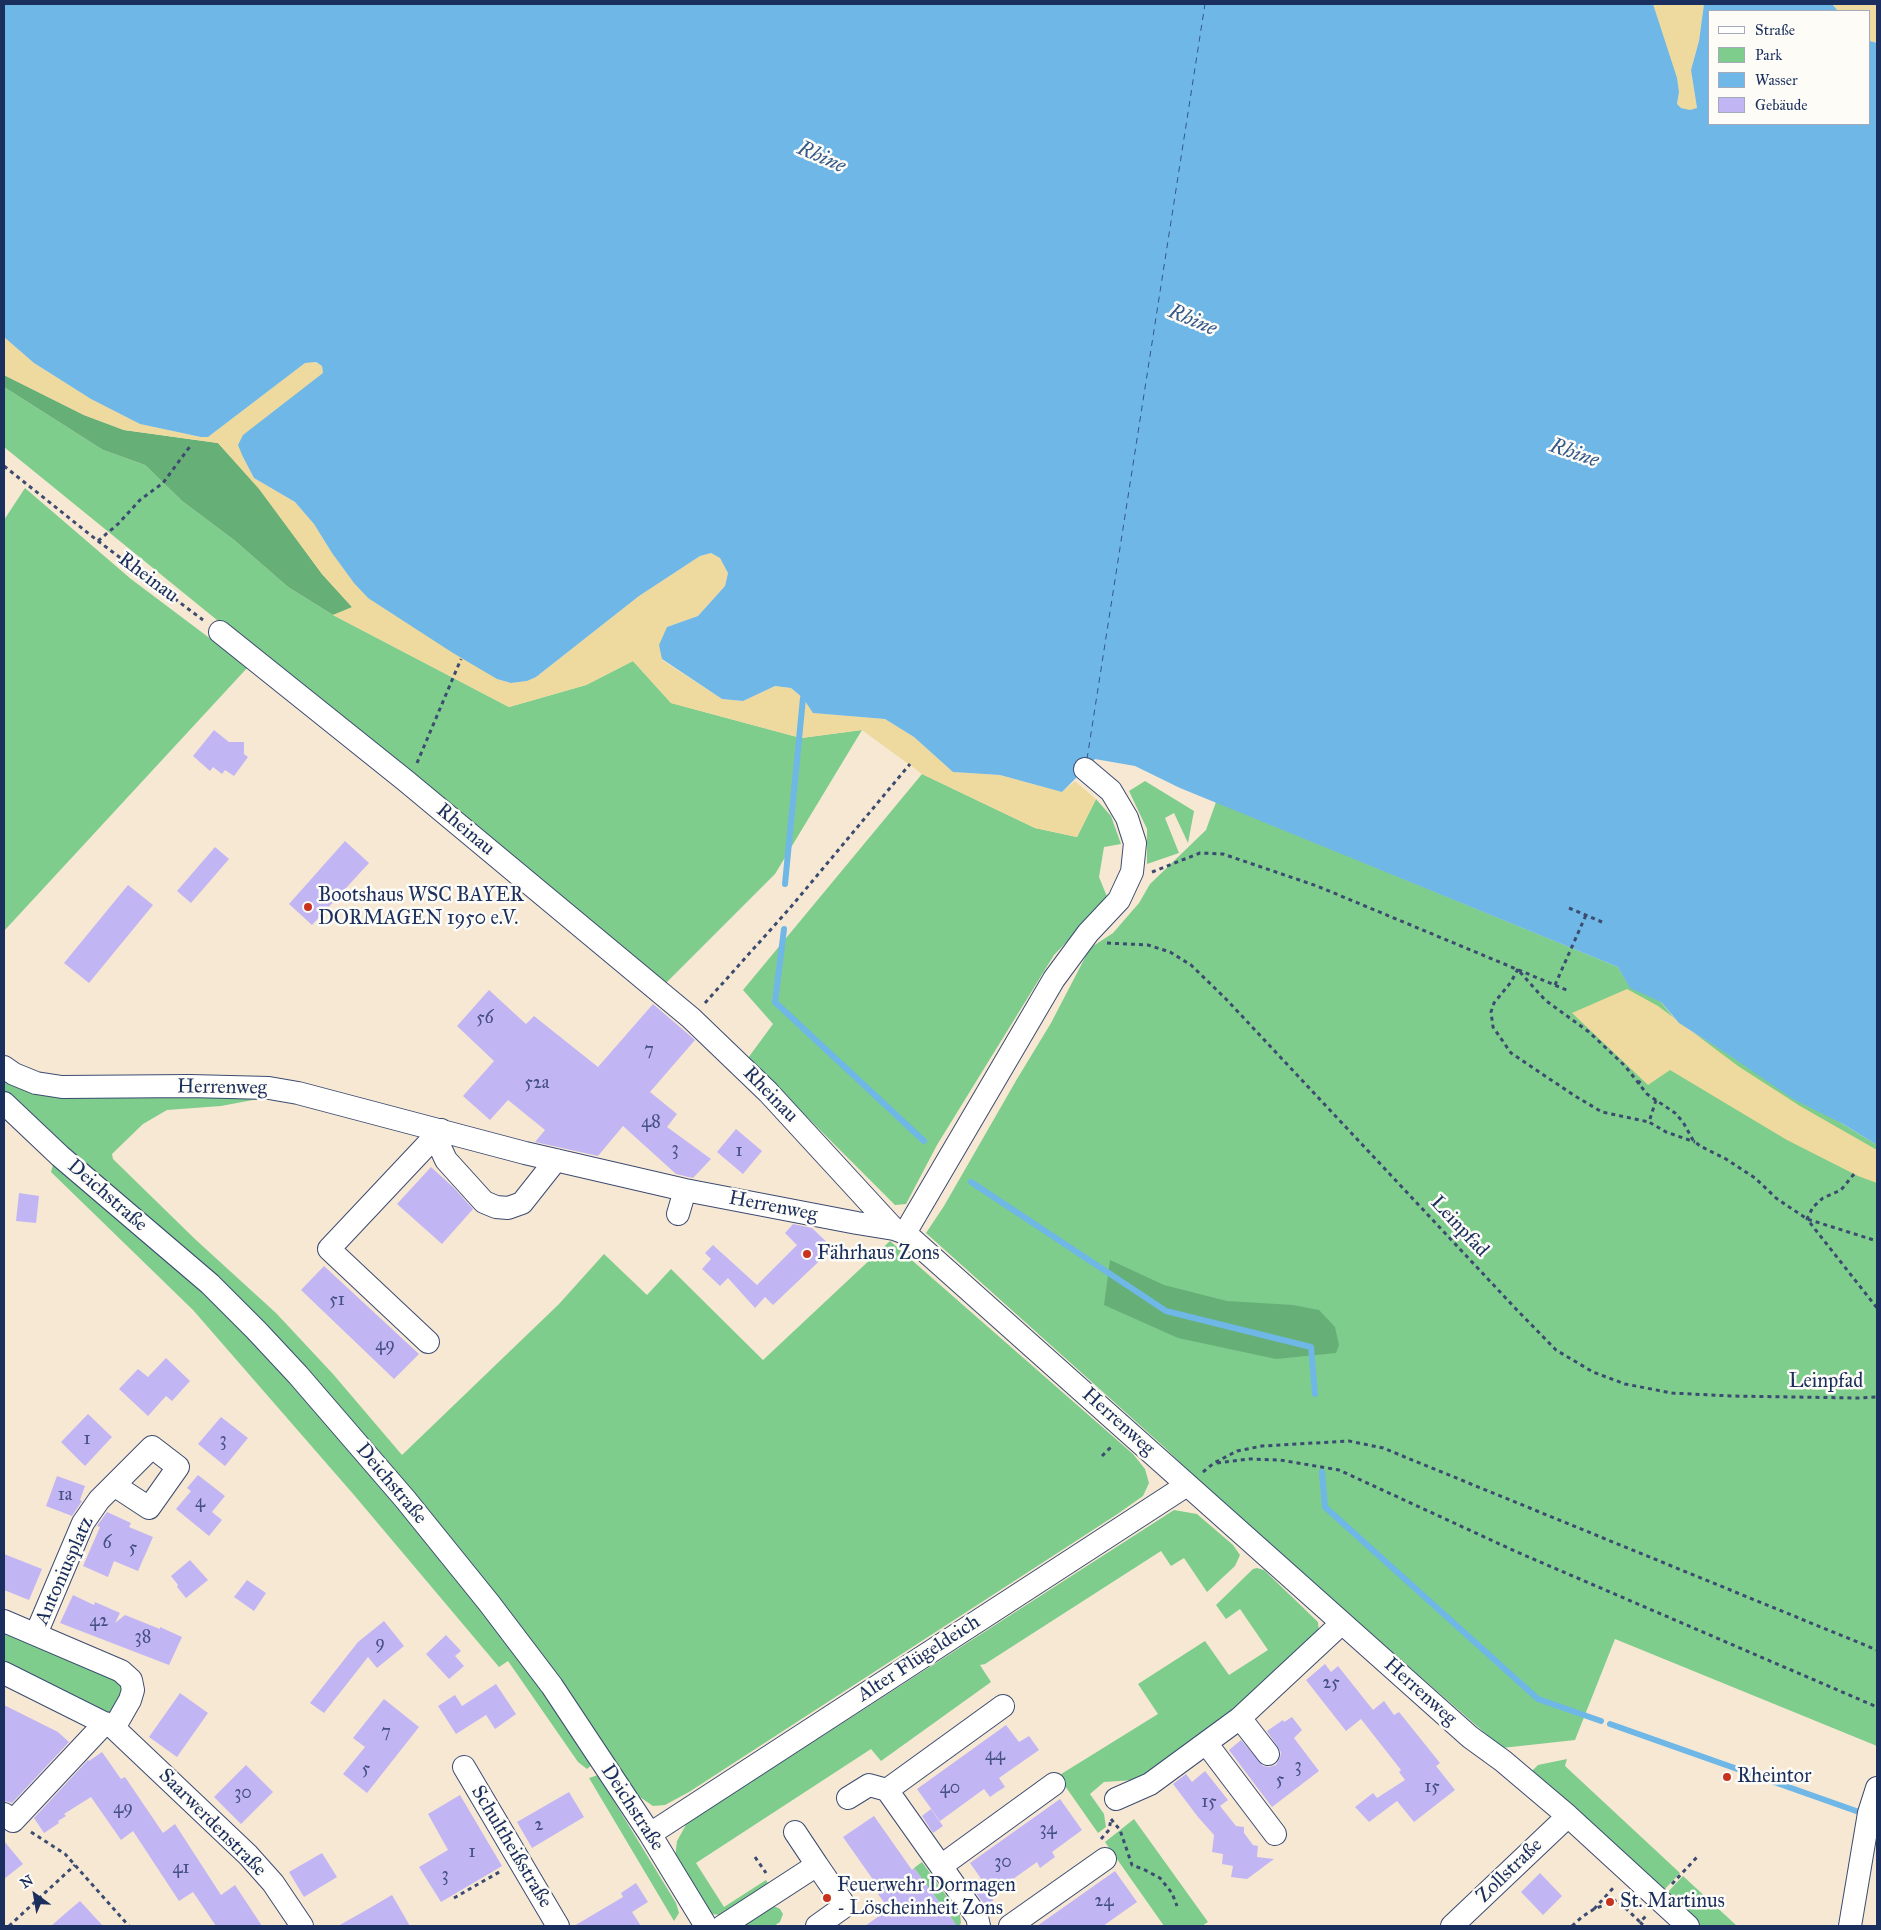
<!DOCTYPE html>
<html>
<head>
<meta charset="utf-8">
<style>
	body { margin:0 }
	#map { position:relative; width:1881px; height:1930px; overflow:hidden; background:#f7e8d4; font-family:"IM FELL Great Primer",serif }
	canvas { display:block }
	.frame { position:absolute; inset:0; border:5px solid #1b2f5e; pointer-events:none }
	.legend { position:absolute; left:1708px; top:10px; width:162px; height:115px; box-sizing:border-box; background:#fdfcf7; border:1px solid #a3aaba; margin:0; padding:6px 9px; list-style:none; font-size:15px; color:#1b2f5e }
	.legend li { display:flex; align-items:center; gap:10px; height:25px }
	.legend b { width:25px; border:1px solid #a3aaba }
	.north { position:absolute; left:10px; top:1870px; width:50px; height:50px; -webkit-text-stroke:4px #fdfcf7; paint-order:stroke; rotate:328deg; font-size:14px; font-weight:700; line-height:20px; text-align:center; color:#1b2f5e }
	.north::after { content:''; display:block; margin:auto; width:18px; height:22px; background:#1b2f5e; clip-path:polygon(50% 0,100% 100%,50% 72%,0 100%) }
</style>
</head>
<body>
<div id="map">
<canvas width="1881" height="1930"></canvas>
<div class="frame"></div>
<ul class="legend">
<li><b style="height:6px;background:#fff"></b>Straße</li>
<li><b style="height:14px;background:#7ecd8c"></b>Park</li>
<li><b style="height:14px;background:#6eb7e6"></b>Wasser</li>
<li><b style="height:14px;background:#c2b5f3"></b>Gebäude</li>
</ul>
<div class="north">N</div>
</div>
<script>
const c = document.querySelector('canvas').getContext('2d');
c.lineJoin = 'round';
function fill(path, color) {
  c.fillStyle = color;
  c.fill(path, 'evenodd');
}
function shape(rows) {
  const path = new Path2D();
  for (const r of rows) {
    path.moveTo(r[0], r[1]);
    for (let i = 2; i < r.length; i += 2) path.lineTo(r[i], r[i + 1]);
  }
  return path;
}
function trace(path, color, width, dash) {
  c.strokeStyle = color;
  c.lineWidth = width;
  c.lineCap = dash ? 'butt' : 'round';
  c.setLineDash(dash || []);
  c.stroke(path);
}
function drawText(font, color, halo, rows, align = 'center') {
  c.font = font + ' "IM FELL Great Primer",serif';
  c.lineWidth = 5;
  c.setLineDash([]);
  c.textBaseline = 'middle';
  c.strokeStyle = halo;
  c.fillStyle = color;
  for (const [text, x, y, turn = 0] of rows) {
    c.save();
    c.translate(x, y);
    c.rotate((+turn || 0) * Math.PI / 180);
    c.textAlign = isNaN(turn) ? turn : align;
    if (halo) c.strokeText(text, 0, 0);
    c.fillText(text, 0, 0);
    c.restore();
  }
}
fill(shape([
	[4,387,103,450,145,465,182,501,234,540,288,587,333,615,509,707,586,685,633,661,671,703,801,738,862,730,775,874,665,984,4,447],
	[25,488,131,579,248,667,4,931,4,520],
	[922,774,1035,828,1077,837,1096,799,1111,816,1121,844,1104,847,1099,877,1108,899,1054,955,937,1145,906,1204,895,1205,748,1058,773,1024,743,990],
	[1145,781,1194,811,1188,843,1174,813,1165,818,1179,853,1147,864,1147,829,1129,791],
	[1216,802,1618,967,1630,987,1660,1001,1678,1023,1877,1145,1877,1746,1615,1639,1575,1740,1502,1748,1224,1505,1163,1446,926,1233,944,1206,1017,1079,1051,1023,1090,948,1113,933,1139,903,1150,884,1206,830],
	[4,1074,274,1096,221,1106,167,1110,143,1124,112,1154,113,1159,196,1240,276,1313,333,1374,402,1455,559,1304,604,1254,647,1295,671,1269,763,1360,890,1241,1133,1454,1145,1469,1149,1483,1143,1496,1116,1515,689,1792,665,1805,653,1806,637,1795,363,1440,4,1093],
	[53,1165,197,1284,276,1363,350,1448,509,1642,593,1764,587,1769,578,1762,508,1661,499,1667,354,1495,193,1310,51,1172],
	[1174,1510,1197,1514,1233,1545,1240,1555,1235,1566,1207,1592,1184,1558,1171,1566,1161,1551,985,1664,980,1665,991,1682,881,1761,871,1749,696,1863,724,1907,766,1880,769,1885,720,1915,712,1914,675,1858,677,1841,687,1823],
	[1257,1568,1264,1570,1318,1622,1319,1632,1261,1691,1149,1779,1104,1782,1090,1794,1104,1814,1106,1827,1098,1833,1058,1776,1158,1714,1138,1684,1205,1641,1229,1675,1268,1650,1240,1609,1226,1619,1216,1605,1253,1569],
	[4,1632,120,1680,124,1687,111,1714,4,1663],
	[1567,1759,1565,1766,1680,1873,1663,1891,1530,1773,1538,1765],
	[598,1775,676,1903,679,1913,674,1921,589,1778],
	[1134,1819,1208,1922,1202,1926,1164,1926,1105,1842],
	[922,1862,960,1915,961,1923,959,1926,949,1926,954,1922,914,1868],
	[1683,1876,1737,1926,1700,1926,1666,1894],
	[771,1907,776,1907,780,1909,783,1914,780,1922,774,1926,741,1926]
]), '#7ecd8c');
fill(shape([
	[4,375,84,415,124,430,218,443,260,489,322,574,353,608,333,615,288,587,234,540,182,501,145,465,103,450,4,387],
	[1110,1260,1164,1285,1227,1301,1293,1305,1319,1310,1335,1327,1339,1345,1336,1353,1276,1359,1178,1338,1104,1305]
]), '#66b078');
fill(shape([
	[1653,4,1704,4,1699,41,1691,70,1697,108,1690,111,1681,108,1677,104,1679,92],
	[1832,4,1877,4,1877,43,1870,41,1870,11,1838,11],
	[4,337,34,363,91,399,140,424,201,437,208,437,305,363,315,362,322,366,323,373,308,386,243,457,254,478,295,502,314,524,332,553,354,582,368,598,497,679,511,683,527,681,536,677,639,596,700,556,711,553,720,558,728,573,725,586,698,616,667,627,662,660,722,699,743,701,775,686,791,688,803,698,814,713,885,719,914,737,953,772,1000,775,1062,792,1075,781,1096,799,1077,837,1035,828,922,774,862,730,801,738,671,703,633,661,586,685,509,707,333,615,352,607,322,574,259,489,218,443,124,430,84,415,4,375],
	[1627,989,1658,1006,1738,1066,1800,1106,1877,1150,1877,1183,1858,1176,1787,1140,1670,1070,1648,1085,1572,1013]
]), '#eeda9e');
fill(shape([
	[4,4,1653,4,1677,78,1679,92,1677,104,1681,108,1690,110,1697,108,1691,70,1699,41,1704,4,1832,4,1838,11,1710,11,1710,124,1870,124,1870,41,1877,43,1877,1145,1843,1124,1793,1099,1729,1055,1679,1023,1661,1002,1630,988,1618,967,1180,788,1135,766,1095,759,1062,792,1000,775,953,772,914,737,885,719,813,713,803,698,791,688,775,686,743,701,722,699,662,659,659,645,667,627,698,616,725,586,728,573,720,558,711,553,700,556,639,596,536,677,527,681,511,683,497,679,453,653,368,598,354,583,332,553,314,524,295,502,254,478,243,457,238,445,243,435,323,373,322,366,316,362,305,363,208,437,201,437,140,424,91,399,34,363,4,337]
]), '#6eb7e6');
trace(shape([
	[785,884,803,698,805,692],
	[784,929,775,1002,924,1141],
	[971,1182,1166,1311,1311,1347,1315,1394],
	[1322,1472,1325,1507,1538,1699,1601,1721],
	[1610,1724,1859,1812]
]), '#6eb7e6', 6);
trace(shape([
	[1087,759,1205,4]
]), '#345887', 1, [6, 5]);
fill(shape([
	[214,730,229,742,244,742,244,754,248,757,234,776,225,770,222,774,213,767,210,771,193,756],
	[345,841,369,863,312,925,289,904],
	[215,847,229,859,191,903,177,891],
	[128,885,153,905,89,983,64,963],
	[489,990,526,1024,534,1016,598,1067,653,1004,695,1040,650,1092,677,1114,667,1127,711,1159,693,1178,676,1174,623,1126,598,1156,535,1142,545,1130,508,1100,490,1120,463,1096,494,1061,457,1026],
	[736,1129,762,1151,743,1174,717,1152],
	[431,1167,453,1187,473,1209,442,1244,397,1204],
	[19,1193,39,1196,36,1223,16,1221],
	[793,1224,812,1228,833,1248,773,1305,765,1297,755,1308,728,1278,720,1286,702,1269,711,1259,705,1253,713,1245,757,1285,797,1245,785,1233],
	[324,1266,419,1354,394,1379,301,1290],
	[166,1358,190,1381,172,1401,166,1396,148,1416,119,1389,138,1369,148,1377],
	[88,1414,112,1437,85,1466,61,1442],
	[221,1417,248,1438,225,1466,198,1444],
	[198,1475,225,1496,212,1512,222,1520,209,1536,176,1509,191,1491,187,1488],
	[57,1476,85,1486,80,1500,82,1501,72,1516,46,1506],
	[107,1512,131,1523,129,1527,153,1537,138,1571,114,1561,108,1577,83,1566,100,1527,97,1526],
	[4,1554,42,1569,29,1600,4,1590],
	[190,1560,208,1580,186,1598,177,1587,178,1585,171,1576],
	[247,1580,266,1593,254,1611,234,1597],
	[73,1595,94,1605,95,1602,120,1613,115,1623,125,1615,160,1629,160,1627,182,1637,169,1665,60,1623],
	[384,1621,404,1646,377,1668,368,1657,324,1713,310,1703,358,1642],
	[446,1635,461,1651,455,1656,464,1666,449,1679,426,1654],
	[1325,1664,1331,1672,1338,1666,1373,1710,1384,1701,1394,1715,1399,1712,1440,1763,1436,1766,1455,1790,1414,1822,1397,1801,1369,1822,1355,1807,1373,1793,1377,1798,1405,1780,1399,1772,1401,1770,1361,1719,1346,1731,1306,1680],
	[496,1684,516,1714,495,1729,486,1715,456,1734,438,1706,455,1695,462,1706],
	[180,1693,208,1713,177,1757,149,1737],
	[384,1699,419,1727,367,1793,343,1774,365,1747,353,1738],
	[4,1705,58,1732,69,1742,12,1803,4,1801],
	[1292,1717,1302,1730,1294,1738,1319,1771,1272,1807,1229,1750,1241,1740,1263,1766,1269,1767,1276,1765,1280,1758,1281,1752,1267,1731,1283,1720,1284,1722],
	[1006,1725,1019,1742,1029,1736,1039,1750,999,1778,1005,1787,997,1792,990,1797,984,1789,940,1821,917,1789],
	[102,1752,121,1779,125,1777,163,1833,175,1824,221,1895,235,1885,262,1926,216,1926,193,1892,179,1901,133,1831,121,1840,91,1797,64,1814,66,1816,58,1821,59,1823,44,1833,34,1818,88,1760,89,1761],
	[246,1765,273,1792,241,1824,214,1797],
	[1205,1771,1228,1800,1220,1806,1236,1826,1244,1827,1244,1833,1253,1845,1258,1846,1257,1857,1274,1859,1247,1879,1231,1877,1233,1866,1222,1864,1223,1854,1212,1852,1214,1835,1198,1817,1173,1784,1186,1774,1192,1782],
	[569,1792,584,1817,532,1848,517,1822],
	[460,1795,502,1866,441,1902,419,1867,448,1850,428,1814],
	[1060,1799,1082,1830,1052,1852,1055,1857,1040,1868,1037,1862,992,1894,993,1901,986,1907,974,1890,984,1883,970,1863],
	[931,1809,943,1826,933,1833,922,1816],
	[874,1816,912,1870,914,1868,957,1926,865,1926,889,1909,878,1894,881,1891,843,1837],
	[4,1841,23,1864,4,1879],
	[322,1853,337,1877,304,1897,289,1872],
	[1115,1871,1137,1902,1103,1926,1037,1926],
	[1540,1873,1562,1896,1543,1915,1521,1892],
	[636,1883,648,1902,632,1912,641,1926,574,1926,623,1897,621,1893],
	[392,1895,410,1926,338,1926,368,1909],
	[80,1901,103,1926,51,1926,67,1912]
]), '#c2b5f3');
const minor = shape([
	[220,632,406,781,691,1018,768,1092,894,1229],
	[4,1067,14,1074,36,1083,62,1087,190,1086,269,1088,298,1093,525,1153,685,1190,857,1223,894,1229,905,1233,1470,1737,1503,1761,1568,1816,1688,1926],
	[4,1103,60,1156,210,1284,256,1330,298,1375,405,1499,489,1603,552,1686,650,1834,706,1926],
	[441,1130,440,1147,446,1160,484,1202,496,1207,508,1208,522,1203,556,1160],
	[678,1214,685,1190],
	[905,1233,1054,979,1088,933,1119,900,1132,872,1135,843,1127,818,1111,791,1085,769],
	[428,1342,329,1249,441,1130],
	[4,1621,121,1671,131,1680,133,1690,130,1700,114,1728,248,1855,273,1883,302,1926],
	[36,1634,83,1523,99,1500,152,1447,178,1467,149,1508,114,1485],
	[4,1673,114,1728],
	[1240,1718,1268,1754],
	[1206,1743,1275,1834],
	[464,1767,558,1926],
	[848,1798,869,1785,887,1790],
	[1116,1799,1150,1784,1240,1718,1342,1623],
	[4,1814,13,1821,105,1723],
	[650,1834,1187,1485],
	[817,1865,845,1906,817,1926],
	[941,1866,1054,1784],
	[723,1926,817,1865,795,1832],
	[979,1926,977,1917,887,1790,1003,1706],
	[1010,1926,1105,1859],
	[1452,1926,1568,1816],
	[1850,1926,1869,1813,1877,1788]
]);
trace(minor, '#3c4b70', 24);
trace(shape([
	[4,466,98,541,203,620],
	[98,541,118,524,140,500,163,483,191,445],
	[417,763,461,659],
	[1152,872,1200,853,1223,854,1317,886,1569,991],
	[1569,908,1602,922],
	[1107,943,1148,945,1170,952,1191,965,1226,999,1516,1309,1556,1350,1593,1372,1625,1384,1672,1393,1731,1396,1858,1398,1877,1397],
	[1518,969,1511,982,1494,1003,1491,1012,1493,1027,1511,1053,1575,1096,1602,1112,1649,1122],
	[1520,972,1545,1000,1589,1032,1625,1066,1647,1094,1675,1113,1683,1122,1693,1140,1700,1146,1726,1159,1755,1178,1776,1198,1807,1219,1877,1241],
	[1555,985,1586,915],
	[705,1003,790,908,910,764],
	[1638,1084,1642,1078],
	[1656,1100,1649,1122,1666,1132,1695,1142],
	[1854,1174,1841,1190,1823,1198,1813,1207,1807,1219,1877,1308],
	[1102,1456,1113,1445],
	[1217,1463,1249,1459,1280,1460,1339,1470,1517,1552,1877,1707],
	[1203,1472,1214,1463,1237,1451,1262,1446,1349,1441,1383,1448,1877,1650],
	[1111,1819,1120,1830,1132,1865,1145,1870,1160,1878,1172,1893,1177,1906],
	[31,1832,65,1854,129,1926],
	[1101,1839,1109,1830,1111,1819],
	[755,1857,766,1873],
	[1672,1884,1698,1856],
	[454,1898,501,1871],
	[1594,1909,1615,1886],
	[1640,1922,1644,1926],
	[9,1926,75,1865],
	[1572,1926,1582,1917,1594,1909,1617,1900,1640,1922,1647,1915]
]), '#3c4b70', 3, [4, 4]);
trace(minor, '#fff', 22);
for (const [x, y, r, color] of [
	[308,907,5,"#c8321e"],
	[807,1254,5,"#c8321e"],
	[1727,1777,5,"#c8321e"],
	[827,1898,5,"#c8321e"],
	[1610,1902,5,"#c8321e"]
]) {
  const dot = new Path2D();
  dot.arc(x, y, r, 0, 2 * Math.PI);
  c.fillStyle = color;
  c.fill(dot);
  trace(dot, '#fdfcf7', 2);
}
drawText('18px', '#455083', null, [
	["56",485,1019],
	["7",649,1051],
	["52a",537,1084],
	["48",651,1123],
	["3",675,1150],
	["1",739,1152],
	["51",337,1301],
	["49",385,1346],
	["1",87,1440],
	["3",223,1441],
	["1a",65,1496],
	["4",200,1503],
	["6",107,1544],
	["5",133,1549],
	["42",99,1622],
	["38",143,1638],
	["9",380,1644],
	["25",1331,1684],
	["7",386,1733],
	["44",995,1756],
	["3",1298,1767],
	["5",366,1770],
	["5",1280,1781],
	["15",1432,1788],
	["40",950,1789],
	["30",243,1794],
	["15",1209,1803],
	["49",123,1809],
	["2",539,1826],
	["34",1048,1830],
	["1",472,1853],
	["30",1003,1863],
	["41",181,1869],
	["3",445,1876],
	["24",1104,1902]
]);
drawText('20px', '#1b2f5e', '#fdfcf7', [
	["Rheinau",148,578,37],
	["Rheinau",465,830,40],
	["Herrenweg",222,1088,1],
	["Rheinau",770,1095,46],
	["Deichstraße",107,1196,41],
	["Herrenweg",773,1207,11],
	["Leinpfad",1459,1227,47],
	["Leinpfad",1826,1382],
	["Herrenweg",1118,1422,42],
	["Deichstraße",391,1484,50],
	["Antoniusplatz",65,1571,-66],
	["Alter Flügeldeich",919,1659,-33],
	["Herrenweg",1420,1692,42],
	["Deichstraße",632,1808,57],
	["Saarwerdenstraße",212,1823,45],
	["Schultheißstraße",511,1847,59],
	["Zollstraße",1510,1871,-44]
]);
drawText('20px', '#1b2f5e', '#fdfcf7', [
	["Bootshaus WSC BAYER",318,896],
	["DORMAGEN 1950 e.V.",318,919],
	["Fährhaus Zons",817,1254],
	["Rheintor",1737,1777],
	["Feuerwehr Dormagen",837,1886],
	["- Löscheinheit Zons",837,1909],
	["St. Martinus",1620,1902]
], 'left');
drawText('italic 21px', '#345887', '#fdfcf7', [
	["Rhine",821,158,24],
	["Rhine",1192,321,23],
	["Rhine",1574,454,19]
]);
</script>
</body>
</html>
